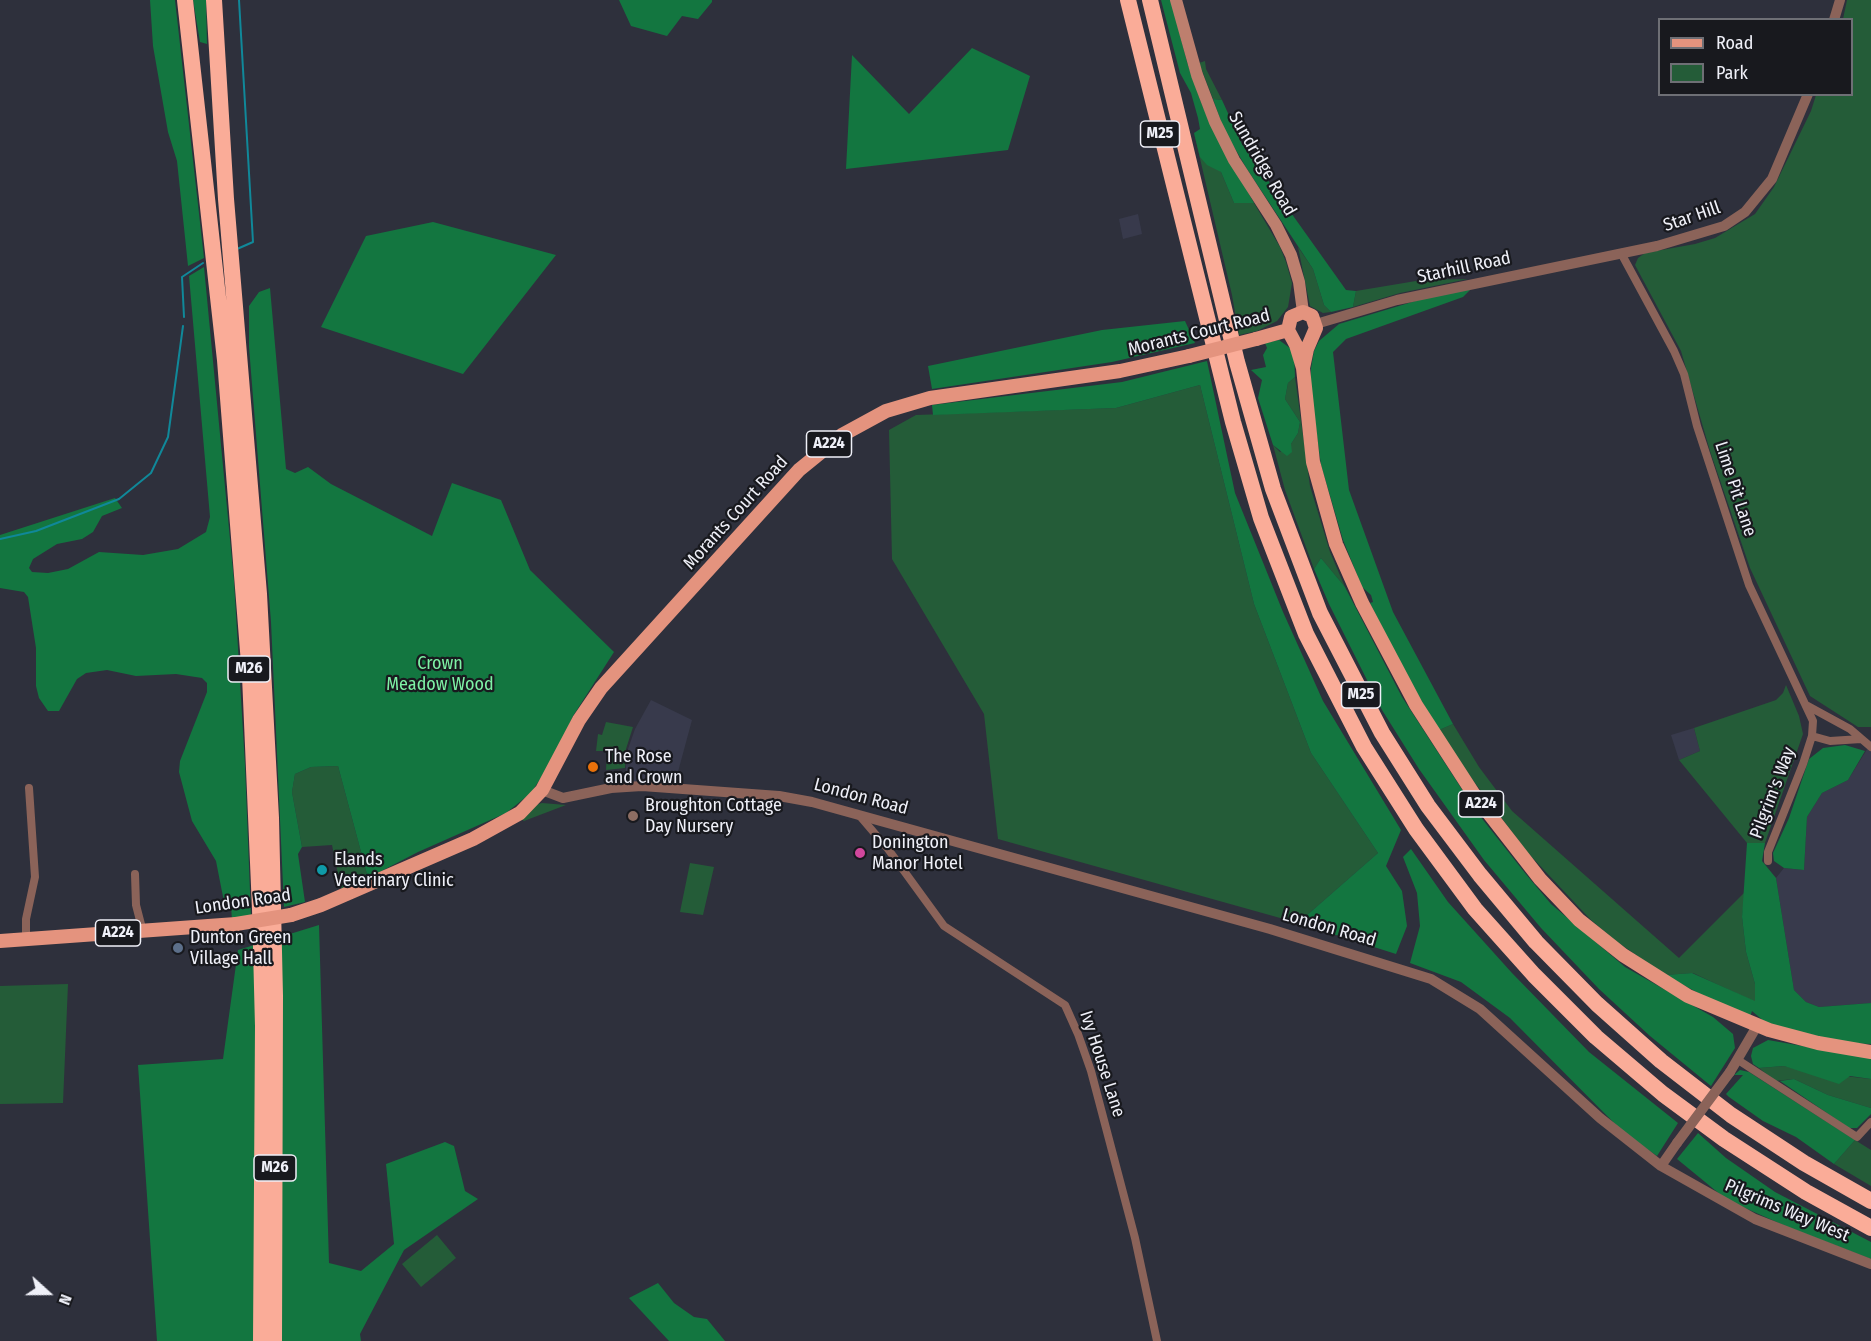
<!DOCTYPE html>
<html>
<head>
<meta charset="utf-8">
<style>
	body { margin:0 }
	#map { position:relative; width:1871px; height:1341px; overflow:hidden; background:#2e303c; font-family:"Fira Sans Condensed",sans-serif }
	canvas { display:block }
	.legend { position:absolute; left:1658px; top:18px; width:195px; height:78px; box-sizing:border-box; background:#18191e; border:2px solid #6e6f75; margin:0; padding:8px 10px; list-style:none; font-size:18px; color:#eff0f8 }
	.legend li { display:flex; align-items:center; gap:12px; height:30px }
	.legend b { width:30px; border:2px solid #6e6f75 }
	.north { position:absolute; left:18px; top:1263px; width:60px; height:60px; -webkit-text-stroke:4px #18191e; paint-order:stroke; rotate:111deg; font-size:16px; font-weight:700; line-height:24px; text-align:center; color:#eff0f8 }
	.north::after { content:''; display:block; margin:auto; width:21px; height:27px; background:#eff0f8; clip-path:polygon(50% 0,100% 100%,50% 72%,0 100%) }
</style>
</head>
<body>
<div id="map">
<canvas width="1871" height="1341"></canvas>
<ul class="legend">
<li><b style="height:8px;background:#e4937e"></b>Road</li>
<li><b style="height:16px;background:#245c38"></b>Park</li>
</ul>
<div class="north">N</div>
</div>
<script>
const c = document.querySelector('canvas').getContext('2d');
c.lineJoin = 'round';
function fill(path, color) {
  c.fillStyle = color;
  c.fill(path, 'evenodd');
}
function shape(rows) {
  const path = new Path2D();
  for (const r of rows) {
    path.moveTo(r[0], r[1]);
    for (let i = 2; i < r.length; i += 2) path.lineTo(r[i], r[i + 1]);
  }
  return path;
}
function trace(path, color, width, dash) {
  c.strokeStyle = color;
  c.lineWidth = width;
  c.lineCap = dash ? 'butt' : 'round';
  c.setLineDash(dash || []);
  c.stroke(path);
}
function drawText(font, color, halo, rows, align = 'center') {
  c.font = font + ' "Fira Sans Condensed",sans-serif';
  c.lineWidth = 4.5;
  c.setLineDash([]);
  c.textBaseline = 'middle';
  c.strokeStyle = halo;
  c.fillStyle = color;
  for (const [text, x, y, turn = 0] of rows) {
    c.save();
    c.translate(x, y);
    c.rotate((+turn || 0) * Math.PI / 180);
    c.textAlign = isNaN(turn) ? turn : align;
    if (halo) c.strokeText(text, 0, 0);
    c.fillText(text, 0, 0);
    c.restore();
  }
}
fill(shape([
	[1138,214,1142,234,1123,239,1119,219],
	[651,700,692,720,675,783,625,782,627,752,635,729],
	[1694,728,1700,751,1679,760,1671,735],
	[1871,743,1871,1003,1819,1007,1806,1002,1794,990,1776,878,1784,868,1804,870,1807,817,1822,793,1848,780]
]), '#383a4c');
fill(shape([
	[1847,0,1871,0,1871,727,1858,727,1810,696,1750,568,1710,451,1681,351,1635,265,1638,258,1645,253,1695,244,1715,238,1755,214,1774,187,1811,111,1816,95,1852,94,1852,20,1843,19],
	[1205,61,1206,69,1222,100,1213,99,1199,63],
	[1194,133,1198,144,1221,172,1234,203,1254,203,1280,247,1286,262,1292,283,1288,307,1277,321,1257,331,1239,335,1232,295],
	[1298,247,1313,269,1324,305,1331,312,1323,313,1310,306],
	[1468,279,1400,293,1353,307,1356,291,1422,280],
	[1295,377,1310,486,1330,552,1345,587,1321,558,1314,569,1285,490,1273,445,1280,452,1291,444,1298,433,1300,422,1285,399,1288,383],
	[1200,385,1254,604,1311,753,1378,853,1298,923,998,839,984,714,892,559,889,430,916,415,1116,408],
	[1786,685,1799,716,1803,734,1765,843,1747,843,1679,760,1700,751,1694,728,1776,700,1783,693],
	[606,722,633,727,626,749,625,768,606,770,607,751,596,751,598,734,602,735],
	[1453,724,1479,767,1512,811,1679,958,1745,892,1742,917,1746,952,1755,984,1755,1002,1693,973,1665,975,1616,941,1591,920,1528,853,1472,779,1439,730],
	[338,766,368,878,341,889,332,845,302,847,292,792,295,774,311,767],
	[542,803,566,805,524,821,521,819,535,805],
	[690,863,714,867,703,915,680,912],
	[68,984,63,1103,0,1104,0,986],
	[1784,1066,1808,1072,1871,1079,1871,1108,1828,1095,1794,1079,1775,1081,1759,1068],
	[1855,1140,1871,1150,1871,1186,1834,1164],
	[437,1235,456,1258,421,1287,402,1264]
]), '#245c38');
fill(shape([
	[150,0,175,0,204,258,188,266,177,161,168,132,153,46],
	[193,0,206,0,207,44,200,42],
	[619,0,712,0,712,2,698,19,682,16,667,36,631,26],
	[1161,0,1171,0,1187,62,1201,102,1212,128,1254,203,1234,203,1221,172,1207,165,1200,157,1194,133,1200,129,1198,118,1191,93,1180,73],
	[972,48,1030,76,1008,150,846,169,852,55,909,114],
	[1213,99,1222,100,1242,144,1346,290,1356,291,1353,307,1331,312,1324,305,1313,269,1247,169,1224,130],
	[433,222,556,255,463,374,321,327,366,236],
	[204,267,234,581,245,765,251,917,232,920,231,906,224,902,216,861,192,821,179,772,180,761,207,692,207,683,202,678,176,674,136,676,107,670,86,673,77,679,59,711,48,711,39,698,36,686,36,648,28,597,24,592,0,588,0,535,115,498,122,508,102,516,93,532,82,539,57,544,33,559,29,568,32,572,48,573,68,569,99,552,143,555,178,549,206,532,210,517,189,276],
	[270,288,286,469,295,473,308,467,331,484,432,536,452,483,501,500,530,570,614,652,573,716,557,753,531,793,506,813,418,852,368,878,338,766,311,767,295,774,292,792,302,847,298,854,305,902,284,907,271,622,249,347,249,306,259,292],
	[1471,289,1463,297,1346,339,1333,352,1349,490,1393,612,1453,724,1439,730,1406,675,1370,603,1373,602,1371,595,1362,587,1343,540,1321,465,1311,393,1311,368,1314,351,1319,341,1339,324,1422,299],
	[1185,321,1195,343,1112,362,932,389,928,366,1102,330],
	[1279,340,1294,351,1295,377,1288,383,1285,399,1300,422,1298,433,1291,444,1292,452,1287,456,1273,445,1258,398,1262,380,1251,370,1266,367,1263,355,1267,348,1265,343],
	[1207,361,1235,493,1283,612,1323,701,1401,830,1386,866,1402,891,1407,926,1396,954,1298,923,1378,853,1311,753,1254,604,1200,385,1116,408,933,415,932,405,1122,382],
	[1321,558,1345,587,1402,697,1476,811,1525,873,1551,904,1625,967,1713,1017,1733,1034,1735,1048,1711,1086,1650,1036,1599,989,1541,928,1484,860,1419,769,1382,710,1329,604,1314,569],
	[1845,745,1865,751,1848,780,1822,793,1807,817,1804,870,1784,868,1774,861,1773,853,1789,818,1809,759,1823,748],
	[1747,843,1765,843,1762,861,1776,878,1794,990,1806,1002,1819,1007,1871,1003,1871,1044,1843,1043,1766,1023,1752,1011,1750,1017,1700,994,1665,975,1692,973,1755,1001,1755,984,1746,952,1742,917],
	[1411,849,1448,902,1512,973,1589,1052,1678,1123,1657,1156,1623,1132,1510,1018,1461,982,1410,963,1420,926,1417,893,1403,857],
	[319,925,329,1263,361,1271,394,1244,386,1164,445,1142,454,1146,465,1191,478,1199,404,1250,360,1334,361,1341,157,1341,138,1065,223,1059,238,950],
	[1768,1040,1871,1058,1871,1079,1850,1076,1839,1084,1784,1066,1759,1068,1753,1064,1751,1056,1753,1048],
	[1740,1070,1749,1072,1855,1140,1834,1164,1796,1137,1763,1121,1729,1097,1726,1094,1743,1075,1734,1075],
	[1794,1079,1828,1095,1871,1108,1871,1114,1857,1128,1849,1128,1780,1081],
	[1698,1133,1726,1158,1775,1192,1871,1242,1871,1259,1790,1228,1727,1200,1677,1159],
	[658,1283,674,1303,694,1317,707,1319,725,1341,669,1341,629,1298]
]), '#137640');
trace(shape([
	[237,249,253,242,239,0],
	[184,317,182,277,203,263],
	[0,539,36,531,119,499,151,473,168,437,183,326]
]), '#108899', 2);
trace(shape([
	[1621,253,1674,351,1684,374,1697,426,1749,585,1813,721,1812,736,1803,764,1768,852,1768,861],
	[1806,705,1850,729,1871,747],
	[1812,736,1830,741,1861,739],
	[859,815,888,849,944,926,1065,1005,1078,1034,1091,1071,1135,1238,1157,1341],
	[135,874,136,905,143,932],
	[26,939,26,919,35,877,29,788],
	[1738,1060,1857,1137,1871,1122]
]), '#8b6359', 8);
trace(shape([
	[1834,20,1840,0],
	[1316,324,1397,300,1657,246,1724,226,1745,212,1772,179,1808,94],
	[542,790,563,798,611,788,642,786,779,796,812,802,1270,929,1431,979,1480,1009,1600,1118,1661,1166,1755,1219,1871,1264],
	[1730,1072,1757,1026],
	[1661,1166,1677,1143]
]), '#8b6359', 10);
trace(shape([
	[1176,0,1197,75,1215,122,1234,160,1276,225,1291,255,1299,282,1303,312]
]), '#bd7f6e', 12);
trace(shape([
	[1256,339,1288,330],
	[1303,368,1307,349,1316,328,1312,316,1303,312,1291,317,1288,330,1296,345,1303,368,1313,462,1336,544,1362,603,1416,705,1473,793,1540,879,1579,920,1623,955,1688,996,1769,1030,1818,1043,1871,1052],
	[291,915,321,905,473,839,520,813,542,790,579,720,601,688,799,470,842,435,886,411,930,398,1120,371,1189,356],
	[0,941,236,924]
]), '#e4937e', 14);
trace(shape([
	[185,0,225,360,250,676,260,909,263,1026,261,1341],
	[214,0,226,199,259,594,271,818,275,996,274,1341],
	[1128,0,1233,422,1261,518,1306,634,1364,747,1416,829,1475,909,1534,975,1596,1037,1663,1094,1724,1139,1806,1192,1871,1228],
	[1150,0,1237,362,1273,489,1320,613,1382,733,1428,806,1480,875,1536,942,1597,1004,1661,1061,1731,1115,1804,1163,1871,1201]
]), '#faac98', 16);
trace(shape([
	[1677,1143,1730,1072]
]), '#8b6359', 10);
trace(shape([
	[1189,356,1256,339],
	[236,924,291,915]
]), '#e4937e', 14);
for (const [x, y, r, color] of [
	[593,767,6,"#e8710a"],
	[633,816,6,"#8d6e63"],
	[860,853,6,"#d1479c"],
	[322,870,6,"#0f9aa8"],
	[178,948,6,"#5c6f8a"]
]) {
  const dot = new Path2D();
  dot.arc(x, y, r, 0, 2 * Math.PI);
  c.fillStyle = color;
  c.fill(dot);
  trace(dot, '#18191e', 2);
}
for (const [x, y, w] of [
	[1160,134,39],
	[829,444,45],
	[249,669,42],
	[1361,695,39],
	[1481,804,45],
	[118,933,45],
	[275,1168,42]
]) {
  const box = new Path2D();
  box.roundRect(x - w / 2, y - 13, w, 26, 4.5);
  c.fillStyle = '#18191e';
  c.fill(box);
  trace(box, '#eff0f8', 1.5);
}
drawText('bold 16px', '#eff0f8', null, [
	["M25",1160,134],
	["A224",829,444],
	["M26",249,669],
	["M25",1361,695],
	["A224",1481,804],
	["A224",118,933],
	["M26",275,1168]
]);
drawText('18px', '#eff0f8', '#18191e', [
	["Sundridge Road",1262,164,60],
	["Star Hill",1692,217,-19],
	["Starhill Road",1464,268,-12],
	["Morants Court Road",1199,333,-14],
	["Lime Pit Lane",1735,489,72],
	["Morants Court Road",736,513,-48],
	["Pilgrim's Way",1773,793,-69],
	["London Road",861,797,15],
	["London Road",243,902,-8],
	["London Road",1329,928,16],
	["Ivy House Lane",1102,1064,72],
	["Pilgrims Way West",1787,1211,23]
]);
drawText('18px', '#7ef2a5', '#18191e', [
	["Crown",440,664],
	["Meadow Wood",440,685]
]);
drawText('18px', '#eff0f8', '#18191e', [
	["The Rose",605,757],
	["and Crown",605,778],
	["Broughton Cottage",645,806],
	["Day Nursery",645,827],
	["Donington",872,843],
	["Manor Hotel",872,864],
	["Elands",334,860],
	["Veterinary Clinic",334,881],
	["Dunton Green",190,938],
	["Village Hall",190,959]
], 'left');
</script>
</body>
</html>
